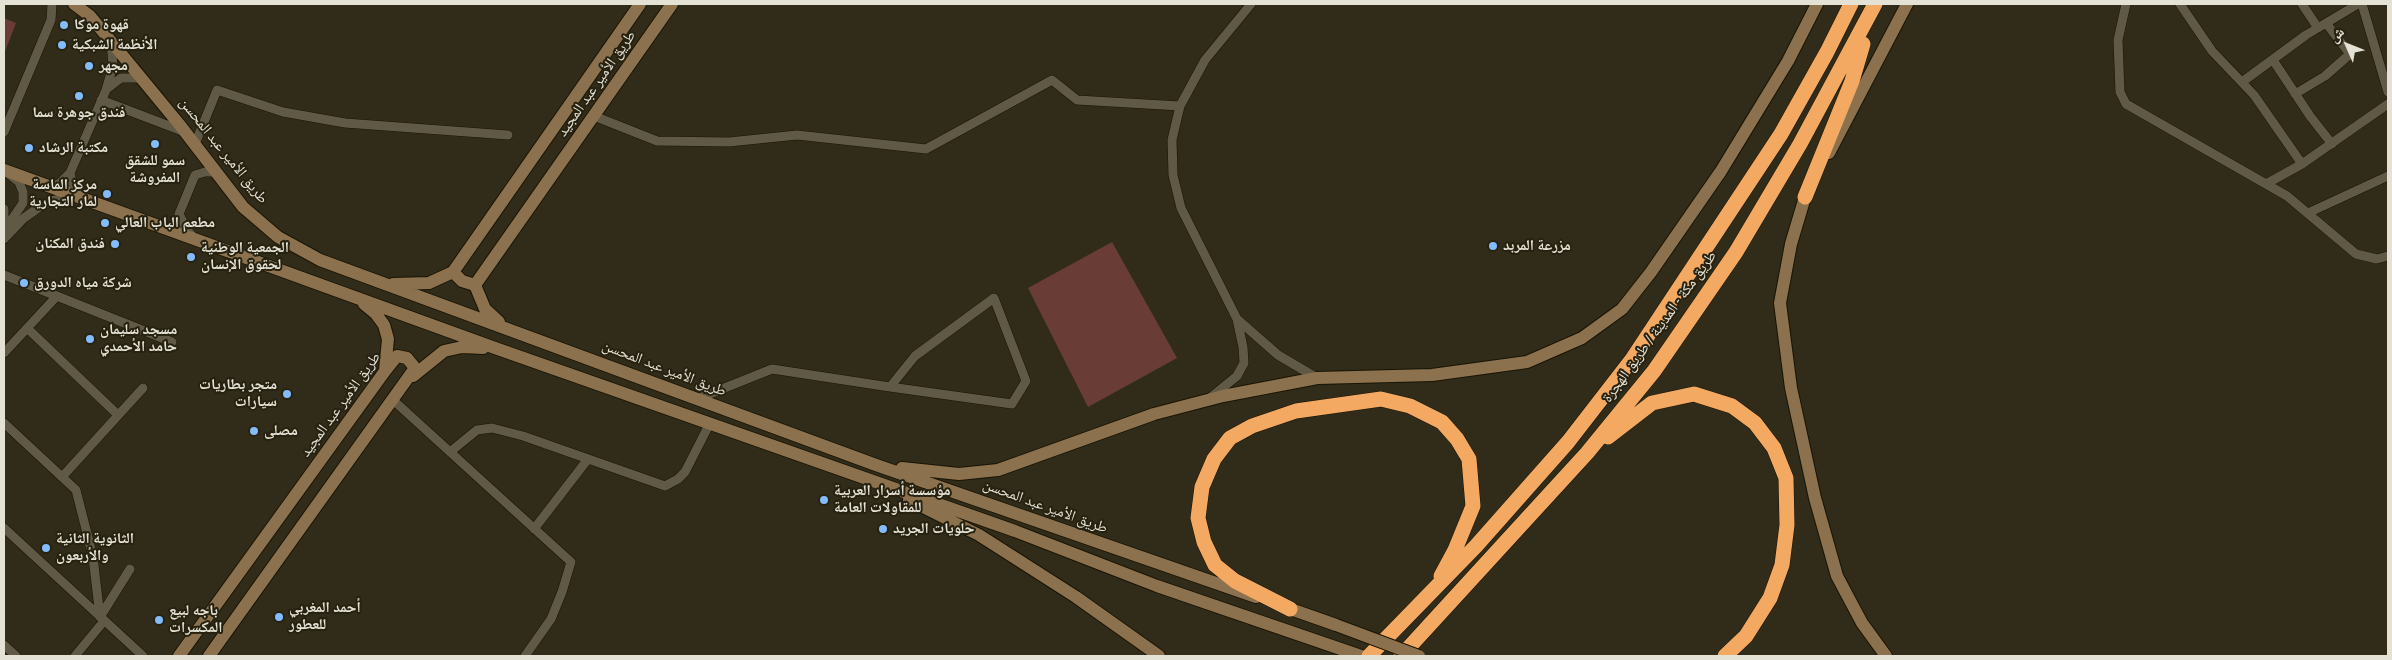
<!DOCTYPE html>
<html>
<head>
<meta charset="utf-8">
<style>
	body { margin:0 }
	#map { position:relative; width:2392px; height:660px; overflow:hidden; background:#312c19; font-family:"Roboto Condensed","Noto Naskh Arabic",sans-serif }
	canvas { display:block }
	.frame { position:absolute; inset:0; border:5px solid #e4e1d5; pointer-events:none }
	.north { position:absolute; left:2322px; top:20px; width:50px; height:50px; -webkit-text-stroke:4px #272210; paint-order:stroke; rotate:314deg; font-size:14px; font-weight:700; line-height:20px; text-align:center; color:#e4e1d5 }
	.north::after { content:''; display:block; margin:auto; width:18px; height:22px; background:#e4e1d5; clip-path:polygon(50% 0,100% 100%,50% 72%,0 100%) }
</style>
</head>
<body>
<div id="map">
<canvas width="2392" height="660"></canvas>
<div class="frame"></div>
<div class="north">ش</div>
</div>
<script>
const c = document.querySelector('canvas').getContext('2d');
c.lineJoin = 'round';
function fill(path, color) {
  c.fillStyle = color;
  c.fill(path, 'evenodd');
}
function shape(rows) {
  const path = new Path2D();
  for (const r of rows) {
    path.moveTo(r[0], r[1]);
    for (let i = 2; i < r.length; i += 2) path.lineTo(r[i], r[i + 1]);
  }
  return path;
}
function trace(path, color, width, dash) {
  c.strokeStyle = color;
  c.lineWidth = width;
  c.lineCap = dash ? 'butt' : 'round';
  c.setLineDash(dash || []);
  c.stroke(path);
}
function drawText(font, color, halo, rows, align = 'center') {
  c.font = font + ' "Roboto Condensed","Noto Naskh Arabic",sans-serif';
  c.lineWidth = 4;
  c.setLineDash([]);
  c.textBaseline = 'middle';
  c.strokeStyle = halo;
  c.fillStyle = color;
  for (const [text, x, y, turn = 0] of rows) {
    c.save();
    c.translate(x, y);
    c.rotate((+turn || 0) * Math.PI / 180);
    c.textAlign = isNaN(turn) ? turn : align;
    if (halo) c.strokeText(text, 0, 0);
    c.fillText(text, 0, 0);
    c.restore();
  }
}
fill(shape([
	[4,18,16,23,4,54],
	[1112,242,1177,358,1088,407,1028,288]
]), '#693d35');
const minor = shape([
	[2126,4,2118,40,2120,92,2126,104,2287,196,2356,254,2377,259,2388,256],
	[2180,4,2212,51,2254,95,2302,164],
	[2302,4,2318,28],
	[2362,4,2388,92],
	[2273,60,2310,116,2332,144],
	[2242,82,2306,35,2358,4],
	[108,88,121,78,142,78],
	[2295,94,2325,76,2350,54,2326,23],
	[101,100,185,132],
	[594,116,657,141,729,142,797,135,926,149,1052,80,1077,100,1180,106],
	[4,132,51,20,52,4],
	[195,144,217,90,283,112,345,123,508,135],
	[70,173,73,186,80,198],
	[2266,184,2302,164,2388,104],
	[50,188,60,183,70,173,106,90,113,66,111,42],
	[4,209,4,231],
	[2308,213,2388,176],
	[4,231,23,203,23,192,19,182,10,175],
	[4,239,24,218,38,208,51,201,74,196],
	[195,239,187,230,179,214,195,175,205,172,215,172],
	[4,275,172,342],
	[1237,319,1278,355,1317,378],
	[27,328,118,415],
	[4,353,56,297],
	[1210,398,1237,376,1244,363,1243,347,1237,319,1181,208,1173,175,1172,140,1180,106,1205,60,1251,4],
	[697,399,772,369,890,387,1012,404,1026,381,994,298,915,356,890,387],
	[393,400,571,562,562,592,551,619,525,656],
	[4,423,76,490,93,557,100,617],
	[450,452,477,430,492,428,523,436,665,486,678,479,685,472,710,423],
	[62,477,143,388],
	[4,528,143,656],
	[534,529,588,459],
	[100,617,130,569],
	[4,645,16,656],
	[75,656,104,621]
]);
const secondary = shape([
	[74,4,90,16,179,124,243,207,278,237,320,260,876,465,1256,597],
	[1829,153,1907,4],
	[4,170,495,348,1015,531,1157,586,1361,656],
	[1810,188,1805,197,1791,244,1780,303,1791,388,1815,498,1837,576,1862,623,1886,656],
	[453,272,462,281,475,285,672,4],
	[393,284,429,283,453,272,640,4],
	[475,285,485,309,499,322],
	[364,304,376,314,384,325,388,339,385,370],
	[413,376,444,351,462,347,483,348],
	[902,468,959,474,998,470,1154,414,1223,396,1317,378,1432,375,1527,362,1582,338,1622,309,1651,272,1721,171,1788,61,1817,4],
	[909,500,979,535,1076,597,1159,656],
	[1282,606,1336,625],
	[179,656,385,371,397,356,407,358,415,368,209,656]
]);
const motorway = shape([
	[1805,197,1852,81,1863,44],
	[1608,437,1652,403,1694,394,1732,406,1755,423,1774,448,1786,478,1787,525,1782,565,1770,598,1746,636,1725,656],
	[1290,609,1235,581,1215,565,1204,542,1198,518,1202,487,1214,459,1230,438,1252,426,1296,411,1381,399,1410,406,1442,422,1457,439,1469,459,1473,506,1455,550,1441,576],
	[1369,656,1476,546,1568,442,1633,358,1781,134,1827,52,1851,4],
	[1401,656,1587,453,1654,371,1736,252,1800,144,1875,4]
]);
trace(minor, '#191403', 10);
trace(secondary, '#191403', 14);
trace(motorway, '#191403', 16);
trace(minor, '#5f5945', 9);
trace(secondary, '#8b714e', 12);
trace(motorway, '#f3a962', 15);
const secondaryBridge = shape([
	[1336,625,1419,656]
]);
trace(secondaryBridge, '#191403', 14, []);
trace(secondaryBridge, '#8b714e', 12);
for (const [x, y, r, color] of [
	[64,25,5,"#84bcfb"],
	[62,45,5,"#84bcfb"],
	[89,66,5,"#84bcfb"],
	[79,96,5,"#84bcfb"],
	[155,144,5,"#84bcfb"],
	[29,148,5,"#84bcfb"],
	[107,194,5,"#84bcfb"],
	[105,223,5,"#84bcfb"],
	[115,244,5,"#84bcfb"],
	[1493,246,5,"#84bcfb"],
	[191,257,5,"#84bcfb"],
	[24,283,5,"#84bcfb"],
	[90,339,5,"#84bcfb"],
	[287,394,5,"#84bcfb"],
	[254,431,5,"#84bcfb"],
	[824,500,5,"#84bcfb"],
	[883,529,5,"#84bcfb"],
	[46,548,5,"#84bcfb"],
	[279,617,5,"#84bcfb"],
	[159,620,5,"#84bcfb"]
]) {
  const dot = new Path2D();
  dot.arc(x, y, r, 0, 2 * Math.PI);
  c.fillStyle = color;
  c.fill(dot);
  trace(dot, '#272210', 2);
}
drawText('bold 15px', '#e4e1d5', '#272210', [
	["قهوة موكا",74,25],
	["الأنظمة الشبكية",72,45],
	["مجهر",99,66],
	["فندق جوهرة سما",79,113,"center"],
	["مكتبة الرشاد",39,148],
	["سمو للشقق",155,161,"center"],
	["المفروشة",155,178,"center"],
	["مركز الماسة",97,185,"right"],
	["لمار التجارية",97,202,"right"],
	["مطعم الباب العالي",115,223],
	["فندق المكنان",105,244,"right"],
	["مزرعة المربد",1503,246],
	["الجمعية الوطنية",201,248],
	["لحقوق الإنسان",201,265],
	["شركة مياه الدورق",34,283],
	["مسجد سليمان",100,330],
	["حامد الأحمدي",100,347],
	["متجر بطاريات",277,385,"right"],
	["سيارات",277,402,"right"],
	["مصلى",264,431],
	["مؤسسة أسرار العربية",834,491],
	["للمقاولات العامة",834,508],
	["حلويات الجريد",893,529],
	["الثانوية الثانية",56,539],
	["والأربعون",56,556],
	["أحمد المغربي",289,608],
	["للعطور",289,625],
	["باجه لبيع",169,611],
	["المكسرات",169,628]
], 'left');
drawText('15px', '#e4e1d5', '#272210', [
	["طريق الأمير عبد المجيد",597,84,-55],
	["طريق الأمير عبد المحسن",223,151,51],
	["طريق مكة - المدينة / طريق الهجرة",1660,327,-54],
	["طريق الأمير عبد المحسن",664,369,21],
	["طريق الأمير عبد المجيد",341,405,-54],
	["طريق الأمير عبد المحسن",1045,507,20]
]);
</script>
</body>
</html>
